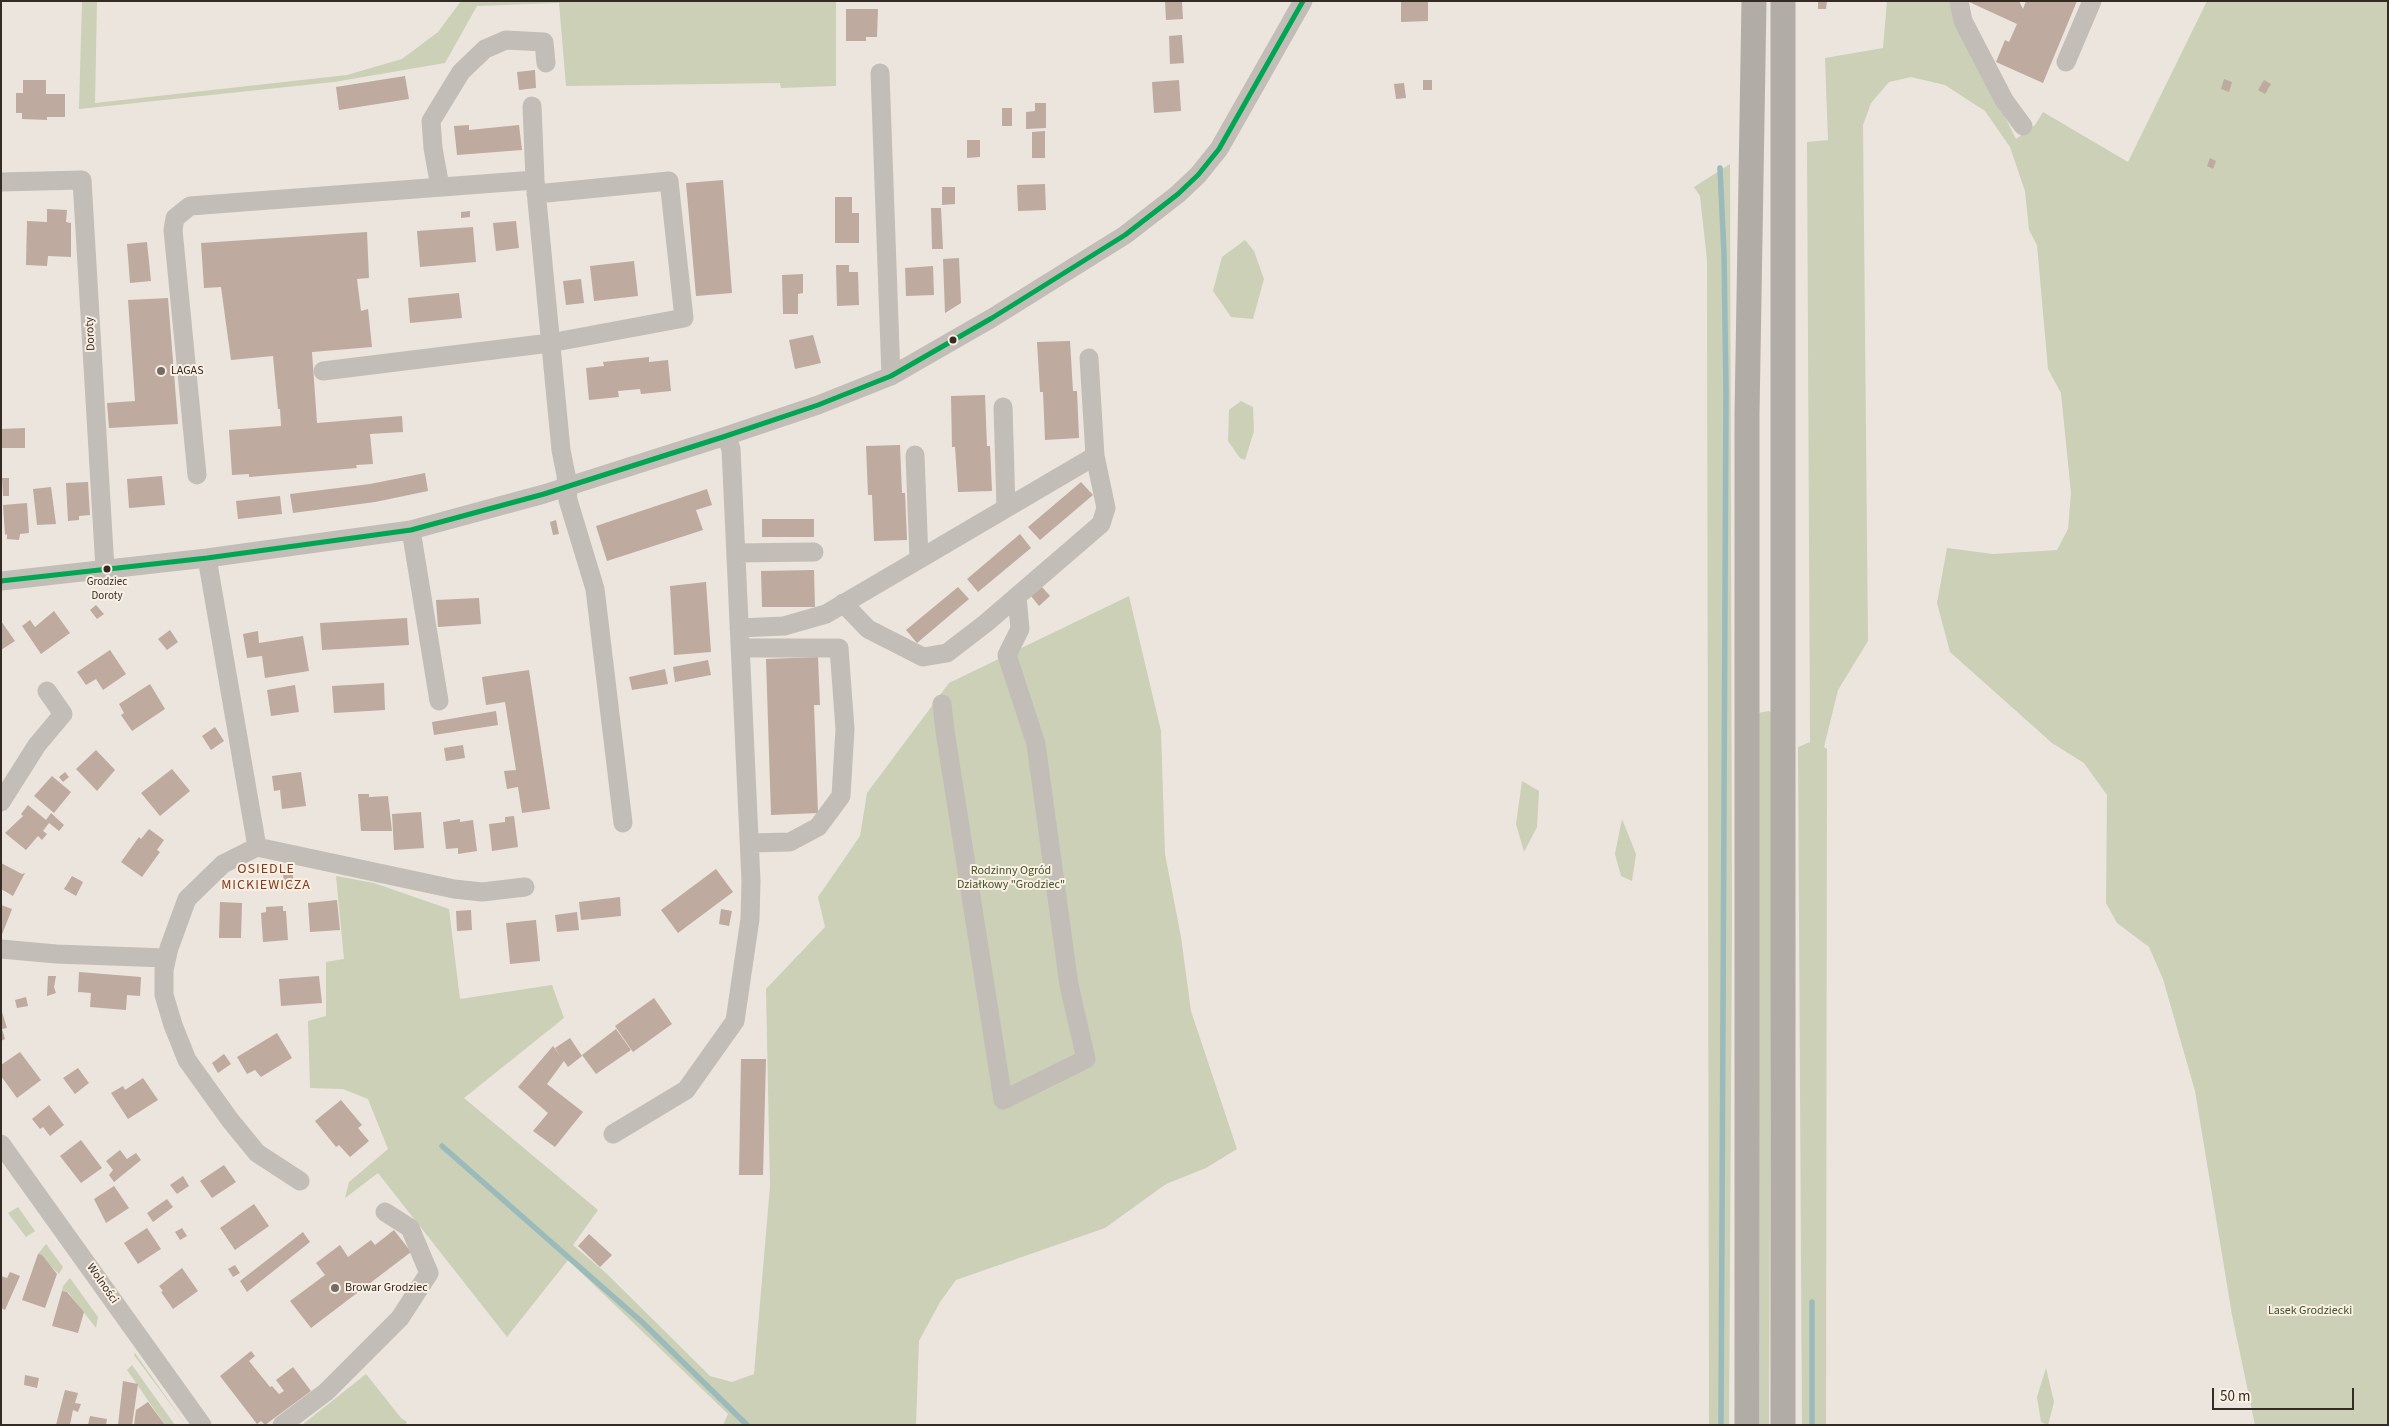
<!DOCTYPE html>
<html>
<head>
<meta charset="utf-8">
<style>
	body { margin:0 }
	#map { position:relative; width:2389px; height:1426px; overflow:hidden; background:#ebe5dd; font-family:"Source Sans 3",sans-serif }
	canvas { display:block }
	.frame { position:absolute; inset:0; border:2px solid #342b25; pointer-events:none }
	.scale { position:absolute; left:2212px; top:1388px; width:142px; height:22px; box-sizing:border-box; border:2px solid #342b25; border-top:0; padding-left:6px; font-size:15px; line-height:18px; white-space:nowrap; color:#342b25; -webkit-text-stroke:4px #f9f0e3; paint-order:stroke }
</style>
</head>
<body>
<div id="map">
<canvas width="2389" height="1426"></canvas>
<div class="frame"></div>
<div class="scale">50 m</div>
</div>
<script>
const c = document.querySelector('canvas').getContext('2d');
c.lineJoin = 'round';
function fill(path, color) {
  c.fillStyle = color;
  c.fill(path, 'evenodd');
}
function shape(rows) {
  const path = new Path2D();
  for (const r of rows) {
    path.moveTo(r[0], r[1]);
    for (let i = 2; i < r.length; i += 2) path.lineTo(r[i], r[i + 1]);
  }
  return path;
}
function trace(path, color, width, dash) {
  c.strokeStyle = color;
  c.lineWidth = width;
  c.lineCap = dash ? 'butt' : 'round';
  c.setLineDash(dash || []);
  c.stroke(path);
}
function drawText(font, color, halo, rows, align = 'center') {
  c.font = font + ' "Source Sans 3",sans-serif';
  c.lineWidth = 4;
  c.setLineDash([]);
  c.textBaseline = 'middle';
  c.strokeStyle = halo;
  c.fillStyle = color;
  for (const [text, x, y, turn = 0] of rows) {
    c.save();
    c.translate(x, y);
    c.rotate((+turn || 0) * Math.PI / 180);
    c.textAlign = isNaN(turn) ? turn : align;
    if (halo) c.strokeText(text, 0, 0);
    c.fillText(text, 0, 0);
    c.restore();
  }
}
fill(shape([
	[82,1,97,1,95,103,347,75,402,59,438,32,461,1,836,1,836,86,781,88,780,83,566,86,559,3,477,6,445,63,334,82,79,109],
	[1887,1,1952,1,1953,12,2016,139,2035,125,2043,112,2128,162,2207,1,2388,1,2388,1425,2255,1425,2232,1315,2195,1091,2163,979,2149,947,2117,923,2106,903,2107,795,2084,763,2052,743,1950,652,1937,603,1947,548,1993,554,2057,550,2068,529,2071,493,2061,393,2048,369,2037,245,2029,230,2025,191,2010,147,1985,111,1945,85,1911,77,1889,82,1871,103,1863,125,1868,641,1838,690,1824,747,1827,749,1826,1425,1802,1425,1798,747,1810,742,1807,142,1828,140,1825,58,1883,48],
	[1730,164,1732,923,1729,1425,1709,1425,1707,260,1700,196,1694,187],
	[1245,240,1254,251,1264,279,1253,319,1231,317,1213,291,1222,257],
	[1241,401,1253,407,1254,431,1245,460,1240,458,1228,441,1229,410],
	[1129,596,1161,731,1165,854,1181,937,1191,1011,1237,1149,1206,1168,1166,1184,1105,1228,956,1280,940,1302,919,1341,916,1425,723,1425,728,1414,568,1260,507,1337,378,1173,345,1198,349,1182,388,1149,368,1099,343,1089,310,1088,308,1021,326,1016,326,962,344,959,336,876,374,883,449,909,460,999,552,985,564,1018,464,1098,598,1210,573,1245,606,1273,710,1376,732,1382,754,1374,770,1186,766,989,825,927,818,897,860,836,867,793,949,683],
	[1769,711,1772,713,1769,1425,1760,1425,1758,713],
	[1522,781,1539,791,1537,827,1524,852,1516,824],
	[1622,819,1636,854,1632,881,1621,876,1615,854],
	[18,1207,35,1231,26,1237,8,1213],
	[46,1244,63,1267,59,1274,38,1254],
	[70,1278,98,1317,96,1328,68,1292,62,1291,63,1286],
	[135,1353,186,1425,134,1355],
	[132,1365,175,1425,165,1425,127,1370],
	[2046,1368,2054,1402,2048,1425,2041,1422,2037,1397],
	[366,1374,401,1418,407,1422,405,1425,302,1425]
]), '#cbd0b7');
trace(shape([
	[1720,168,1724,254,1726,392,1721,1425],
	[442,1146,642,1322,747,1425],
	[1812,1302,1812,1425]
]), '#9ababb', 5.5);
fill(shape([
	[1165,1,1182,1,1183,19,1166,20],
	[1401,1,1428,1,1428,21,1401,22],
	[1818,1,1827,1,1826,9,1818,9],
	[1967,1,2019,1,2023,9,2026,1,2077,1,2043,83,1996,62,2005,40,2009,42,2017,24],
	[846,9,878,9,877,37,866,37,866,41,846,41],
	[1182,35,1184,63,1170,64,1169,36],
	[535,70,536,88,519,90,517,72],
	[405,76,409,99,339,110,336,87],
	[2224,79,2232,82,2229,92,2221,89],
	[23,80,46,80,46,94,65,94,65,117,47,117,47,120,22,119,22,113,16,113,16,93,23,93],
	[1179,80,1181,111,1154,113,1152,82],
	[1423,80,1432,80,1432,90,1423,90],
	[2264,80,2271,84,2265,94,2258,90],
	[1404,83,1406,98,1396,99,1394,84],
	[1035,103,1046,103,1046,128,1026,129,1026,112,1035,111],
	[1002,108,1012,108,1012,126,1002,126],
	[469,125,469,130,519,125,522,150,457,155,454,126],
	[1045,131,1045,158,1032,158,1032,132],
	[967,140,980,140,980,157,967,158],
	[2210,158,2216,161,2213,169,2207,166],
	[723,180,732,293,696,296,686,183],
	[1045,184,1046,210,1018,211,1017,185],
	[942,187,955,187,955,204,942,205],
	[835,197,852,197,852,213,859,213,859,243,835,243],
	[931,208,941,208,943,249,932,249],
	[47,209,67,210,66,222,71,223,71,257,48,256,47,266,26,265,27,221,47,222],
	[470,211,470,217,461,218,461,212],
	[516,221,519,248,496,251,493,223],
	[473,227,476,262,420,267,417,231],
	[367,232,369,278,357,279,361,311,368,309,372,347,312,352,317,423,402,416,403,432,370,434,373,464,356,465,357,468,249,477,249,474,232,475,229,430,281,426,280,409,278,409,273,356,231,360,221,287,204,288,201,243],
	[147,242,151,281,130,283,127,244],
	[959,258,961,303,945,313,943,259],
	[634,261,638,296,594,301,590,266],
	[836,265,849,265,849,272,858,272,859,305,837,306],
	[933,266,934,295,906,296,905,268],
	[803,274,803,293,798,294,798,314,783,314,782,275],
	[581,279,584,303,566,305,563,281],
	[459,293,462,318,410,323,408,298],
	[168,298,178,424,109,428,107,403,135,401,128,300],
	[813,335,821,363,795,369,789,340],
	[1070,341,1073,391,1077,391,1079,438,1045,440,1043,392,1040,392,1037,342],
	[649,357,649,362,668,360,671,391,641,394,640,389,618,391,619,397,589,400,586,368,604,366,603,362],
	[985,395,987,446,990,446,992,491,958,492,955,447,952,447,951,396],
	[25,428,25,448,2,448,1,429],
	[900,445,902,493,905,493,907,540,874,541,872,495,868,495,866,446],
	[425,473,428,491,375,502,293,513,290,494,370,484],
	[162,476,165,505,129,508,127,479],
	[2,478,9,478,9,496,3,496],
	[88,482,90,515,79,516,79,520,68,521,66,483],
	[1081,482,1093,495,1040,540,1028,527],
	[51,487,56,524,37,525,33,489],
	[707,489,712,505,696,510,703,530,607,561,596,526],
	[280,496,282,514,238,519,236,501],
	[27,503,29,533,20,534,19,540,7,539,7,534,5,535,3,505],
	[762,519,814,519,814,537,762,537],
	[556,520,559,534,553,535,550,522],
	[1020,534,1031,548,978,592,967,579],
	[814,570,815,607,762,607,761,571],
	[706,582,711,652,674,655,670,586],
	[958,587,969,599,917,643,906,630],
	[1042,587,1050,596,1039,606,1031,596],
	[479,598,481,624,438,627,436,600],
	[96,605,104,614,97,619,90,610],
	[54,611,70,633,41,654,22,626,30,620,35,627],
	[407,618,409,645,322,650,320,623],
	[1,621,15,641,1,650],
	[170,630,178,642,167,650,158,639],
	[258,631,259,643,303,636,309,671,265,678,262,656,247,658,243,634],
	[110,650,126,674,103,690,96,679,86,685,77,672],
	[818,657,820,705,814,705,818,813,771,815,766,659],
	[708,660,711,675,675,682,673,667],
	[665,669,668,684,632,690,629,677],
	[529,670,550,809,522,813,518,787,507,789,504,771,516,770,505,702,486,705,482,677],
	[384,683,385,710,334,713,332,686],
	[150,684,165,709,132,731,121,715,124,713,119,704],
	[295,685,299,712,271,716,267,690],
	[496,711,498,725,434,735,432,722],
	[215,727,224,741,211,750,202,736],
	[463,745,465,758,446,761,444,748],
	[96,750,115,770,97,791,76,769],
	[172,769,190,791,160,816,141,793],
	[65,772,69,777,63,782,59,777],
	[301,772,306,806,282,809,280,790,274,791,272,776],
	[52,776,71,792,54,813,34,796],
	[358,794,369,794,369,797,388,796,392,831,361,831],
	[28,805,46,820,51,813,64,825,59,831,49,823,43,831,47,834,42,840,38,836,26,850,5,833,23,816,21,814],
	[421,812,424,848,394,850,392,814],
	[514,816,518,847,492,851,489,824,505,822,505,817],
	[460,819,460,822,473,820,477,851,458,854,458,848,446,849,443,822],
	[149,829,164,840,157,850,160,852,142,877,121,862,139,837,141,839],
	[1,863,22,874,25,873,13,896,1,889],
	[716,869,733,892,678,933,661,910],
	[283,874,293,874,293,890,284,890],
	[72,876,83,882,76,896,64,889],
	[620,897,621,916,581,920,579,902],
	[337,900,340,930,310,932,308,903],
	[220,902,242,903,241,938,219,938],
	[1,905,12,909,1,937],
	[283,906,283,911,286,911,288,940,263,942,261,913,266,912,266,907],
	[721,909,732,911,729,926,719,924],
	[471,910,472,930,457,931,456,911],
	[577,912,579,930,557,932,555,915],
	[536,920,540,961,510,964,506,923],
	[79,972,141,977,140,996,127,995,126,1010,90,1007,91,993,78,992],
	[48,976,56,976,54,987,56,993,47,996],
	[319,976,322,1003,281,1006,279,979],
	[26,997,28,1006,17,1008,15,1000],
	[654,998,672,1024,633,1052,615,1026],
	[2,1012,7,1028,2,1029,5,1039,1,1041],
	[616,1029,631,1050,596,1074,582,1055],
	[277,1033,292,1058,261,1077,255,1070,247,1074,237,1057],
	[570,1038,582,1056,568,1067,564,1061,547,1084,583,1112,555,1147,533,1131,548,1113,518,1087,553,1046,561,1057,555,1048],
	[20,1052,41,1080,17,1098,1,1076,1,1065],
	[224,1054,231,1064,218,1073,212,1063],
	[741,1059,766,1059,763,1175,739,1175],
	[78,1068,89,1083,75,1094,63,1078],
	[143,1078,158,1100,128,1119,111,1093,123,1086,125,1090],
	[341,1100,362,1125,358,1128,369,1141,350,1157,339,1145,336,1147,315,1121],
	[49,1105,64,1125,50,1136,43,1127,40,1129,32,1119],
	[81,1140,102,1168,81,1183,60,1156],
	[120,1150,127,1159,136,1153,141,1160,114,1182,109,1175,113,1170,106,1161],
	[224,1165,236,1182,212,1198,200,1181],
	[183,1176,189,1186,177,1194,170,1185],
	[114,1186,129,1208,106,1223,94,1199],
	[167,1199,173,1207,153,1222,147,1213],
	[254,1204,269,1226,235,1250,220,1228],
	[147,1228,161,1249,138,1264,124,1243],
	[182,1228,187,1236,180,1240,175,1232],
	[394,1230,411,1252,311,1328,290,1301,325,1275,316,1263,340,1245,348,1257,371,1240,375,1245],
	[303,1232,310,1242,247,1292,240,1281],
	[589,1234,612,1255,600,1267,578,1246],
	[38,1254,42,1255,57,1274,45,1308,22,1300],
	[235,1265,240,1273,233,1277,228,1269],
	[182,1268,198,1291,173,1309,161,1292,163,1291,159,1286],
	[10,1272,20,1276,5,1310,1,1308,1,1276,7,1278],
	[62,1291,67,1292,84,1312,78,1333,52,1326],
	[251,1351,255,1356,249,1361,270,1387,272,1386,279,1394,284,1391,276,1380,293,1367,311,1391,265,1425,261,1421,257,1424,220,1376],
	[25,1375,39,1378,37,1388,24,1385],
	[123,1381,138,1384,132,1425,118,1425],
	[65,1390,78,1393,75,1403,81,1404,78,1412,73,1410,70,1425,56,1425],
	[148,1402,165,1425,134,1425,136,1410],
	[90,1416,107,1419,106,1425,88,1425]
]), '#beaa9f');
trace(shape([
	[1959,1,1963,21,2004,100,2023,126],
	[2066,62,2092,1],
	[880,73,891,376],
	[532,106,535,180,561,450,566,475,568,500,595,589,623,823],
	[1,182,82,180,105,569],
	[440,187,433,148,431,121,461,72,485,49,506,40,544,42,546,63],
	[323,371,550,343,684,318,669,181,536,194],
	[1003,407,1006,508],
	[915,455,919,559],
	[197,475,173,230,175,218,190,206,535,180],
	[411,530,439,701],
	[736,553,814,552],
	[207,558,257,847],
	[1,581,207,558,411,530,544,494,726,436,818,405,891,376,992,318,1125,235,1178,194,1198,175,1219,149,1303,1],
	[843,603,868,629,923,657,947,653,986,623,1101,524,1106,508,1095,456,1089,358],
	[739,628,784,626,826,614,1095,456],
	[740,648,839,648,845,729,841,796,818,827,790,842,750,843],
	[942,704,945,731,1003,1100,1086,1059,1069,985,1036,744,1007,655,1020,629,1017,597],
	[1,802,37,745,63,714,47,691],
	[1,949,56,954,166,958],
	[613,1134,686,1090,735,1021,750,919,751,881,731,449,726,436],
	[1,1144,202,1425],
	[300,1181,257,1153,230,1120,187,1060,173,1025,164,995,164,970,169,948,187,899,223,864,257,847,454,889,482,892,525,887],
	[282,1425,326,1392,400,1318,429,1273,410,1228,385,1212]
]), '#c3bdb7', 19);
trace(shape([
	[1783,1,1783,1425],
	[1747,1425,1747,415,1754,1]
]), '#b2aca6', 25);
trace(shape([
	[1,581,207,558,411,530,544,494,726,436,818,405,891,376,992,318,1125,235,1178,194,1198,175,1219,149,1303,1]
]), '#00a651', 5);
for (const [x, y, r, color] of [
	[953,340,4.5,"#342b25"],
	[161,371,5,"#746c65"],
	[107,569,4.5,"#342b25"],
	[335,1288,5,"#746c65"]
]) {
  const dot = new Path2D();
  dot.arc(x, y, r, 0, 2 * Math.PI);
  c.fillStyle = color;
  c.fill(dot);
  trace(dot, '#f9f0e3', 2);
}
drawText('11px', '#342b25', '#f9f0e3', [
	["Grodziec",107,583],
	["Doroty",107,597]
]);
drawText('12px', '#342b25', '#f9f0e3', [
	["Doroty",91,334,-93],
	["Wolności",102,1284,55]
]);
drawText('12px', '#342b25', '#f9f0e3', [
	["LAGAS",171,371],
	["Browar Grodziec",345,1288]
], 'left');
drawText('12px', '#415229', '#f9f0e3', [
	["Rodzinny Ogród",1011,871],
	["Działkowy \"Grodziec\"",1011,885],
	["Lasek Grodziecki",2310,1311]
]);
c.letterSpacing = '1px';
drawText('14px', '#823c1f', '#f9f0e3', [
	["OSIEDLE",266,870],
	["MICKIEWICZA",266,886]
]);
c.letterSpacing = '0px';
</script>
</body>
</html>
